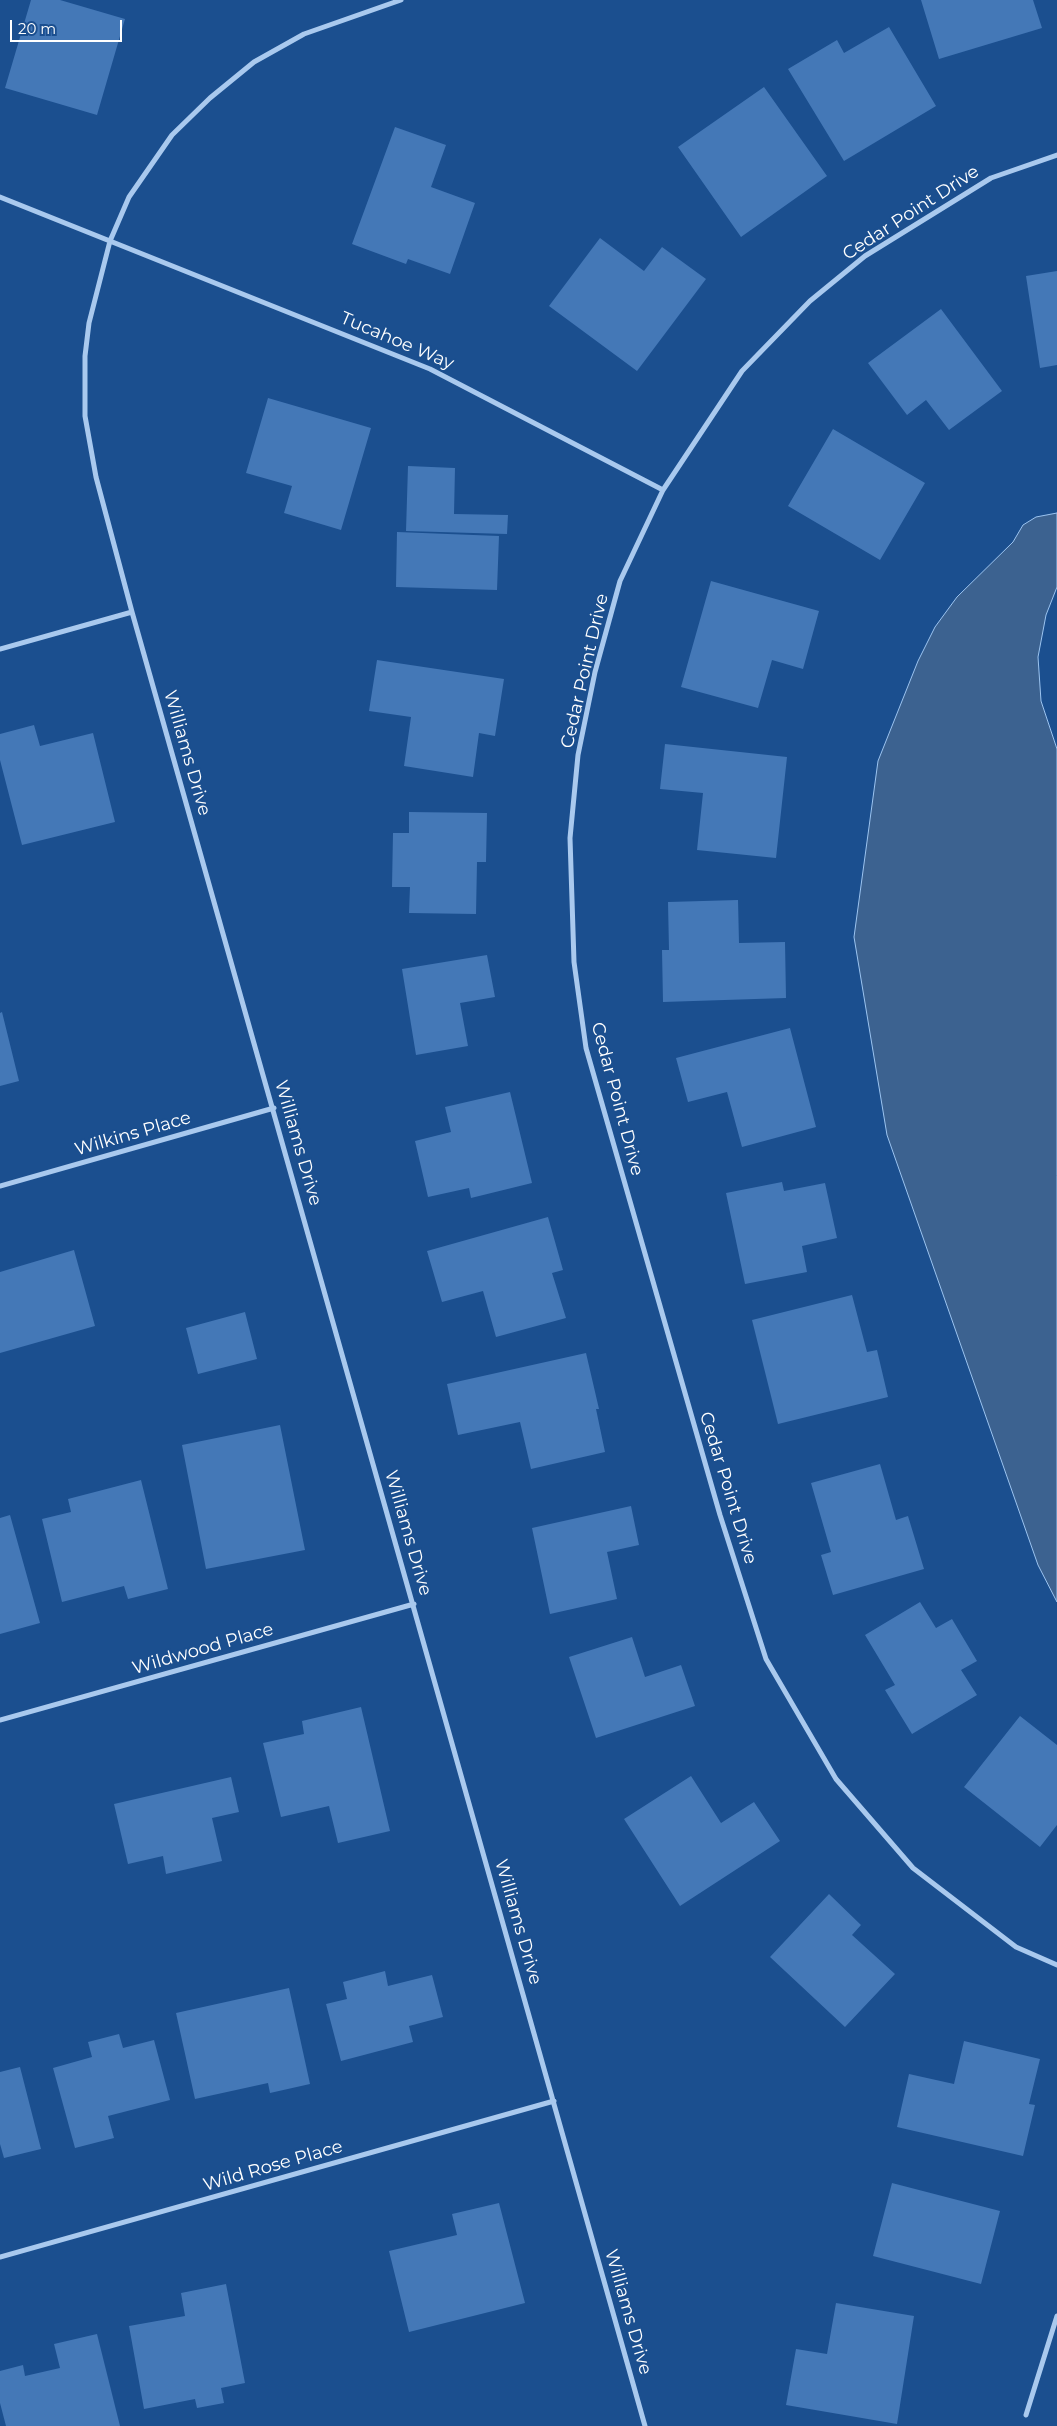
<!DOCTYPE html>
<html>
<head>
<meta charset="utf-8">
<style>
	body { margin:0 }
	#map { position:relative; width:1057px; height:2426px; overflow:hidden; background:#1b4f8f; font-family:Montserrat,sans-serif }
	canvas { display:block }
	.scale { position:absolute; left:10px; top:20px; width:112px; height:22px; box-sizing:border-box; border:2px solid #fff; border-top:0; padding-left:6px; font-size:15px; line-height:18px; white-space:nowrap; color:#fff; -webkit-text-stroke:4px #1b4f8f; paint-order:stroke }
</style>
</head>
<body>
<div id="map">
<canvas width="1057" height="2426"></canvas>
<div class="scale">20 m</div>
</div>
<script>
const c = document.querySelector('canvas').getContext('2d');
c.lineJoin = 'round';
function fill(path, color) {
  c.fillStyle = color;
  c.fill(path, 'evenodd');
}
function shape(rows) {
  const path = new Path2D();
  for (const r of rows) {
    path.moveTo(r[0], r[1]);
    for (let i = 2; i < r.length; i += 2) path.lineTo(r[i], r[i + 1]);
  }
  return path;
}
function trace(path, color, width, dash) {
  c.strokeStyle = color;
  c.lineWidth = width;
  c.lineCap = dash ? 'butt' : 'round';
  c.setLineDash(dash || []);
  c.stroke(path);
}
function drawText(font, color, halo, rows, align = 'center') {
  c.font = font + ' Montserrat,sans-serif';
  c.lineWidth = 4;
  c.setLineDash([]);
  c.textBaseline = 'middle';
  c.strokeStyle = halo;
  c.fillStyle = color;
  for (const [text, x, y, turn = 0] of rows) {
    c.save();
    c.translate(x, y);
    c.rotate((+turn || 0) * Math.PI / 180);
    c.textAlign = isNaN(turn) ? turn : align;
    if (halo) c.strokeText(text, 0, 0);
    c.fillText(text, 0, 0);
    c.restore();
  }
}
const water = shape([
	[1057,513,1057,587,1046,615,1038,657,1041,701,1057,749,1057,1602,1038,1565,887,1135,854,937,878,761,918,661,935,627,957,597,1013,542,1023,525,1036,517,1057,513]
]);
fill(water, '#3c6290');
trace(water, '#9cc4f0', 1);
fill(shape([
	[31,0,60,0,125,19,97,115,5,88],
	[921,0,1033,0,1042,28,939,59],
	[889,27,936,106,844,161,788,69,837,40,844,53],
	[764,87,827,176,741,237,678,147],
	[395,127,446,145,431,187,475,203,450,274,408,259,406,264,352,244],
	[600,238,644,271,662,247,706,279,637,371,549,306],
	[1057,271,1057,365,1040,368,1026,276],
	[941,309,1002,391,949,430,926,400,907,415,868,363],
	[268,398,371,428,341,530,284,513,292,486,246,473],
	[833,429,925,483,880,560,788,506],
	[408,466,455,468,454,514,508,515,507,534,406,531],
	[397,532,499,536,497,590,396,587],
	[711,581,819,611,803,669,772,660,758,708,681,687],
	[377,660,504,679,495,736,479,733,473,777,404,766,411,717,369,711],
	[34,725,40,746,93,733,115,822,22,845,0,760,0,734],
	[665,744,787,757,776,858,697,850,703,793,660,789],
	[409,812,487,813,486,862,477,862,476,914,409,913,410,887,392,887,393,833,409,833],
	[738,900,739,943,785,942,786,998,663,1002,662,950,669,950,668,902],
	[487,955,495,997,460,1003,468,1046,416,1055,402,969],
	[2,1012,19,1081,0,1086,0,1013],
	[790,1028,816,1127,742,1147,727,1092,688,1102,676,1058],
	[510,1092,532,1183,471,1198,469,1188,428,1197,415,1141,451,1132,445,1107],
	[782,1182,784,1191,825,1183,837,1238,802,1246,807,1272,745,1284,726,1193],
	[548,1217,563,1270,552,1273,566,1318,496,1337,483,1291,442,1302,427,1251],
	[74,1250,95,1326,0,1353,0,1272],
	[852,1295,867,1352,877,1350,888,1397,778,1424,752,1320],
	[245,1312,257,1359,198,1374,186,1328],
	[586,1353,599,1409,596,1409,605,1452,531,1469,520,1422,458,1435,447,1384],
	[280,1425,305,1550,206,1569,182,1445],
	[880,1464,896,1520,908,1516,924,1569,833,1595,821,1555,831,1552,811,1483],
	[141,1480,168,1589,128,1599,124,1586,62,1602,42,1519,71,1512,68,1499],
	[631,1506,639,1545,607,1552,617,1599,550,1614,532,1528],
	[10,1515,40,1623,0,1634,0,1518],
	[920,1602,936,1628,952,1619,977,1661,961,1670,977,1695,912,1734,885,1690,895,1685,865,1635],
	[632,1637,645,1677,681,1665,695,1706,596,1738,569,1657],
	[361,1707,390,1831,338,1843,329,1806,281,1817,263,1743,304,1734,302,1721],
	[1020,1716,1057,1745,1057,1825,1040,1847,964,1787],
	[691,1776,721,1823,754,1802,780,1841,680,1906,624,1819],
	[231,1777,239,1812,212,1818,222,1861,166,1874,163,1856,128,1864,114,1804],
	[829,1894,861,1925,852,1935,895,1974,845,2027,770,1957],
	[385,1971,388,1986,432,1975,443,2017,409,2026,413,2042,341,2061,326,2004,347,1999,343,1982],
	[289,1988,310,2084,270,2093,268,2083,195,2099,176,2013],
	[119,2034,123,2048,154,2040,170,2100,108,2116,114,2138,75,2148,53,2068,92,2057,88,2042],
	[964,2041,1040,2059,1029,2104,1035,2105,1023,2156,897,2127,909,2074,954,2084],
	[20,2067,41,2149,4,2158,0,2144,0,2072],
	[892,2183,1000,2211,981,2284,873,2256],
	[499,2203,525,2303,409,2332,389,2251,457,2235,452,2214],
	[226,2284,245,2383,221,2388,224,2403,197,2408,195,2399,144,2409,129,2326,185,2316,181,2293],
	[836,2303,914,2316,897,2424,786,2405,796,2349,827,2354],
	[97,2334,120,2426,6,2426,0,2403,0,2371,23,2365,25,2376,60,2368,54,2344]
]), '#4478b7');
trace(shape([
	[401,0,304,34,254,62,210,98,172,135,129,197,110,241,89,323,85,356,85,416,96,477,132,612,645,2426],
	[1057,155,991,178,865,256,810,301,742,371,663,490,620,581,595,672,578,755,570,838,574,962,586,1048,720,1515,766,1659,836,1779,913,1868,1016,1947,1057,1965],
	[0,197,430,369,663,490],
	[0,649,132,612],
	[0,1186,274,1108],
	[0,1720,414,1604],
	[0,2257,554,2101],
	[1026,2415,1057,2316]
]), '#a9c9ee', 5);
drawText('18px', '#fff', '#1b4f8f', [
	["Cedar Point Drive",911,213,-33],
	["Tucahoe Way",397,341,23],
	["Cedar Point Drive",585,671,-77],
	["Williams Drive",187,753,74],
	["Cedar Point Drive",617,1099,75],
	["Wilkins Place",133,1134,-16],
	["Williams Drive",298,1143,74],
	["Cedar Point Drive",728,1488,73],
	["Williams Drive",408,1533,74],
	["Wildwood Place",203,1649,-16],
	["Williams Drive",518,1922,74],
	["Wild Rose Place",273,2166,-16],
	["Williams Drive",628,2312,74]
]);
</script>
</body>
</html>
